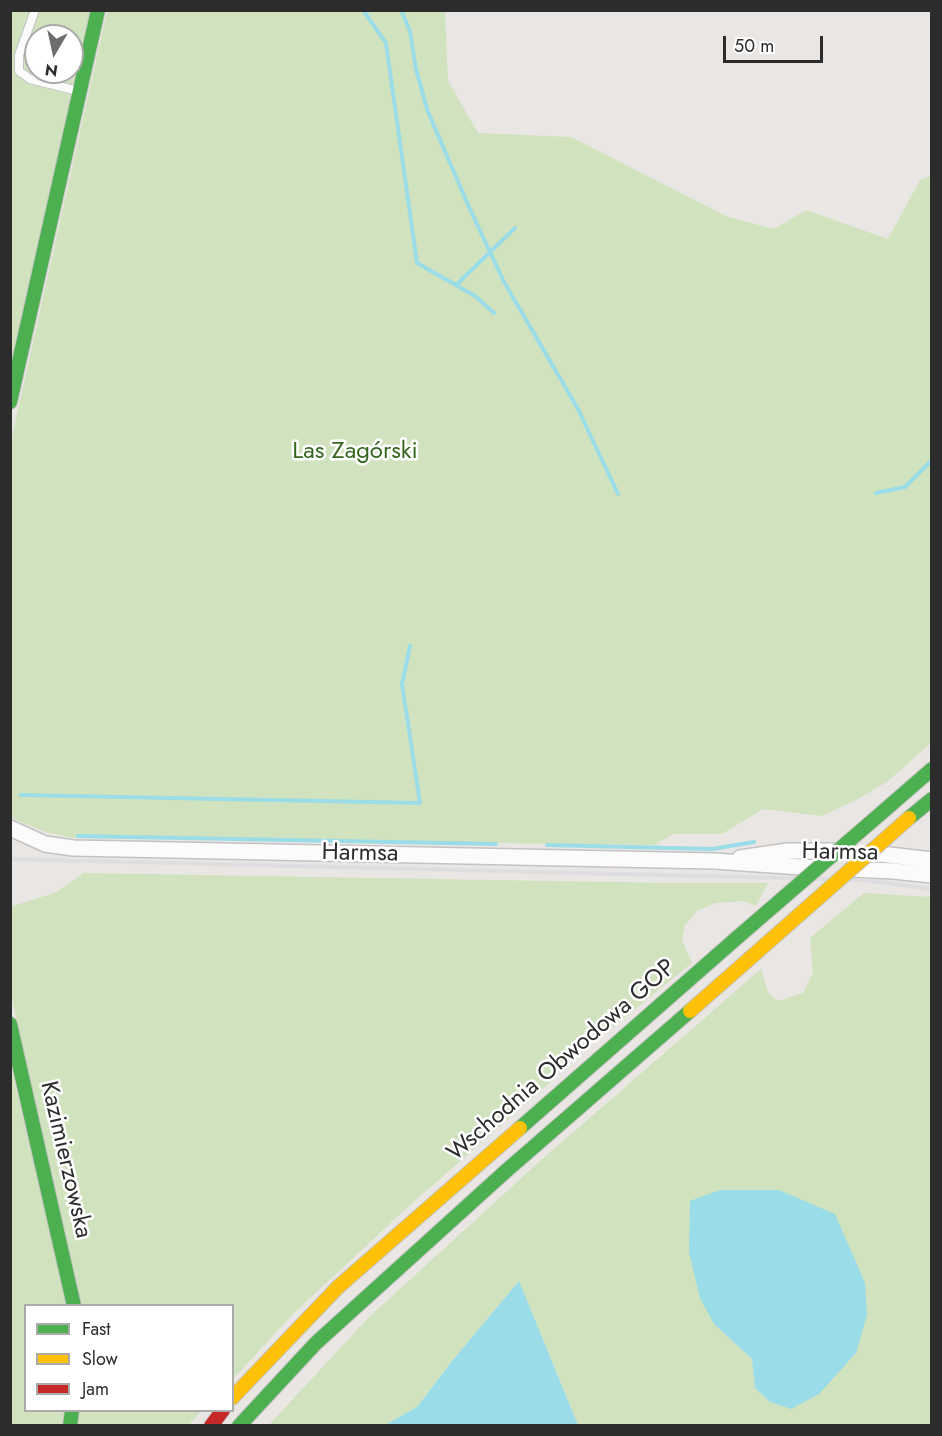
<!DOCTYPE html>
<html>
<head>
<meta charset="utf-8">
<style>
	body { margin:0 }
	#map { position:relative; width:942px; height:1436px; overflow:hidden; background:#eae6e3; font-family:Jost,sans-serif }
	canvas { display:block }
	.frame { position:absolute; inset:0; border:12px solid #2c2c2c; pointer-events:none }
	.legend { position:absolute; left:24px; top:1304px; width:210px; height:108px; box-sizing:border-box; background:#fff; border:2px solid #ababab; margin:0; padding:8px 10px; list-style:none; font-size:18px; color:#2c2c2c }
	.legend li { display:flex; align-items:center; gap:12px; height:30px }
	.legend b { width:30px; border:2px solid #ababab }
	.north { position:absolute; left:24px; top:24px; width:60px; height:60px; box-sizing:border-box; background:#fff; border:2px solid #ababab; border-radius:50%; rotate:189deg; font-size:16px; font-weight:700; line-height:24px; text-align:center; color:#2c2c2c }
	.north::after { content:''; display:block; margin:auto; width:21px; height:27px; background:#6e6d6c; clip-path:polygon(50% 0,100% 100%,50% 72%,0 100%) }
	.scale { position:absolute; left:723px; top:36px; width:100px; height:27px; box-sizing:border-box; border:3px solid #2c2c2c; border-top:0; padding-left:8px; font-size:18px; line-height:21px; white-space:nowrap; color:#2c2c2c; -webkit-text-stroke:4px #fff; paint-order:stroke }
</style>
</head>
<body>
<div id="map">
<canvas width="942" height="1436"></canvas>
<div class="frame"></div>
<ul class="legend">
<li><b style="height:8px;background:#4caf50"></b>Fast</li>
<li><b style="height:8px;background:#ffc107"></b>Slow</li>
<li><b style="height:8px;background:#c62828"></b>Jam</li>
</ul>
<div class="north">N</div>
<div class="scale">50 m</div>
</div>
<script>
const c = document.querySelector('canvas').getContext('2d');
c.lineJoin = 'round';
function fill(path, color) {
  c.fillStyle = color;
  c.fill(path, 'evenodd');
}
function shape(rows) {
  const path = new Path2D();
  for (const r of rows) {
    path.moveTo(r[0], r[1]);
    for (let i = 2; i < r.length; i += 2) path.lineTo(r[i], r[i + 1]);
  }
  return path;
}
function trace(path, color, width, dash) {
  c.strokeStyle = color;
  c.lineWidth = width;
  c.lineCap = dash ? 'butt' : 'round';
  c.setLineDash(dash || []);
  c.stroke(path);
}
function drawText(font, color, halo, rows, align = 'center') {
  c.font = font + ' Jost,sans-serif';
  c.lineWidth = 5;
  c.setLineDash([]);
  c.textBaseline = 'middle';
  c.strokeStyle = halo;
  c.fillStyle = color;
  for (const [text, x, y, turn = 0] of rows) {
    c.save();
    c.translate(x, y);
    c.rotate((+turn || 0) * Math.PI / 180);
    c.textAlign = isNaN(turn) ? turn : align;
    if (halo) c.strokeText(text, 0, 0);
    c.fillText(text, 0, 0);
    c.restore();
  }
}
fill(shape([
	[11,11,90,11,11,364],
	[36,36,72,36,72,72,36,72],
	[107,11,445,11,448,81,478,133,571,137,728,217,774,229,806,210,888,239,920,180,931,176,931,743,888,781,858,799,822,816,763,809,722,834,673,834,654,845,73,838,46,832,11,818,11,441],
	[84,873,670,883,768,883,756,906,744,901,715,903,697,911,685,925,682,940,692,963,614,1026,594,1030,573,1042,554,1079,409,1206,294,1313,233,1379,232,1306,81,1305,11,995,10,907,57,892],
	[864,893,931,897,931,1425,578,1425,519,1281,452,1361,417,1407,385,1425,268,1426,368,1318,539,1162,761,969,768,992,778,1001,803,993,813,973,810,938],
	[690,1201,770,1402,755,1388,752,1359,714,1324],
	[10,1063,67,1305,26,1306,26,1410,64,1411,62,1425,11,1425],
	[80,1411,201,1411,189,1425,77,1426]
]), '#d1e3be');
fill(shape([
	[720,1190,779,1190,835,1214,865,1283,867,1315,856,1353,819,1394,791,1409,770,1402,755,1388,752,1359,714,1324,700,1298,689,1252,690,1201],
	[519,1281,578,1425,385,1425,417,1407,452,1361]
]), '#9adce7');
trace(shape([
	[363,10,386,43,417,263,475,296,494,313],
	[401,10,410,31,416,69,428,112,469,207,504,282,578,409,618,494],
	[456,285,515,228],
	[876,493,905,487,932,460],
	[21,795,420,803,402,684,410,646],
	[78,836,496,844],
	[547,845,712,849,754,842]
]), '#9adce7', 4);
const lane = shape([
	[35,10,19,55,19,71,30,79,78,91]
]);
const street = shape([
	[10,828,45,844,73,848,714,861,816,868],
	[872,853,932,860],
	[740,858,788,851,836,851],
	[852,869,893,871,932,875]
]);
const fast = shape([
	[10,402,98,10],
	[886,809,932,769],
	[909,818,932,799],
	[10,1024,74,1306],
	[520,1128,739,936],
	[70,1426,72,1410],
	[239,1426,316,1343,506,1171,690,1011]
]);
const slow = shape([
	[690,1011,765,945],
	[232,1398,338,1287,520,1128]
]);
const jam = shape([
	[211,1426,223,1410]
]);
trace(lane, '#c4c3c3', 10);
trace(street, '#c4c3c3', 18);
trace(fast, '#c4c3c3', 16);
trace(slow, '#c4c3c3', 16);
trace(jam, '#c4c3c3', 16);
trace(lane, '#fcfbfb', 8);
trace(street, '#fcfbfb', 15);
trace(fast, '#4caf50', 14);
trace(slow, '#ffc107', 14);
trace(jam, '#c62828', 14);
trace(shape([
	[10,859,784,878,863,880,932,889]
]), '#dedee0', 4);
const fastBridge = shape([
	[739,936,886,809]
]);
const slowBridge = shape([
	[765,945,909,818]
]);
trace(fastBridge, '#c6c4c2', 16, []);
trace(slowBridge, '#c6c4c2', 16, []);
trace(fastBridge, '#4caf50', 14);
trace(slowBridge, '#ffc107', 14);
drawText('24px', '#35671f', '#fff', [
	["Las Zagórski",355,452]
]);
drawText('24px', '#2c2c2c', '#fff', [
	["Harmsa",840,853,1],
	["Harmsa",360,854,1],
	["Wschodnia Obwodowa GOP",562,1061,-41],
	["Kazimierzowska",65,1160,77]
]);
</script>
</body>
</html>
